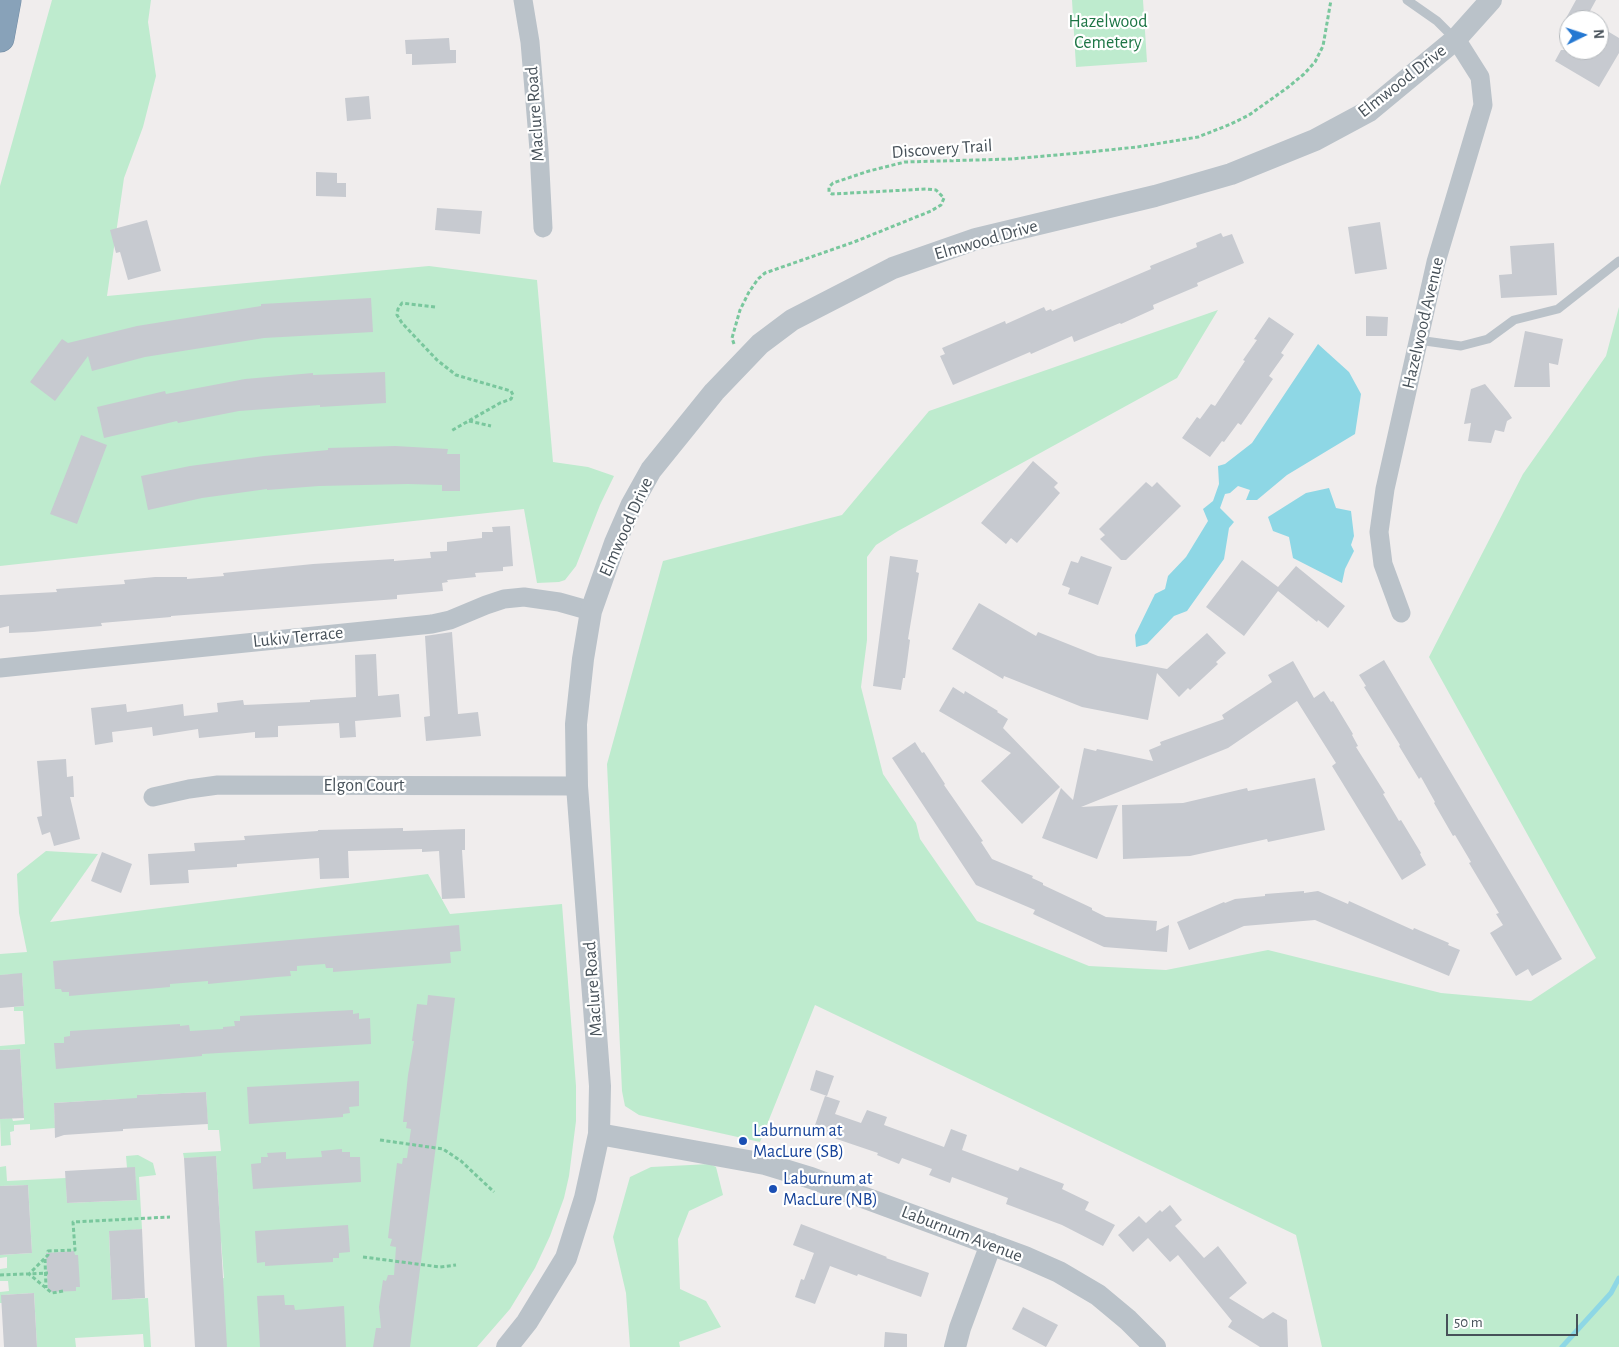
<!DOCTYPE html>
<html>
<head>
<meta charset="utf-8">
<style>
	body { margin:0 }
	#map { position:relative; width:1619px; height:1347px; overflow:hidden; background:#f0eded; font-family:"Alegreya Sans",sans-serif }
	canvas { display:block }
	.north { position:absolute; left:1559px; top:10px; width:50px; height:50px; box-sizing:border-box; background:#fff; border:1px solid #b5b9bd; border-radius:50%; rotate:86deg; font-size:14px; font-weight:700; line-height:20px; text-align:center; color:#475159 }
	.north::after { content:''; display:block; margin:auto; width:18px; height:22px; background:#2578d2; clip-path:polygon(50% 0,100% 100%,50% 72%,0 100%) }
	.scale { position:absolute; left:1446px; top:1314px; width:132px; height:22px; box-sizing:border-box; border:2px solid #475159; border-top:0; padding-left:6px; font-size:15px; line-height:18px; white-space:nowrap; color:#475159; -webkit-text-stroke:4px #fff; paint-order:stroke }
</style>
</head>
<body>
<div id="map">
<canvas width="1619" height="1347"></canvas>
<div class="north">N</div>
<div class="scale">50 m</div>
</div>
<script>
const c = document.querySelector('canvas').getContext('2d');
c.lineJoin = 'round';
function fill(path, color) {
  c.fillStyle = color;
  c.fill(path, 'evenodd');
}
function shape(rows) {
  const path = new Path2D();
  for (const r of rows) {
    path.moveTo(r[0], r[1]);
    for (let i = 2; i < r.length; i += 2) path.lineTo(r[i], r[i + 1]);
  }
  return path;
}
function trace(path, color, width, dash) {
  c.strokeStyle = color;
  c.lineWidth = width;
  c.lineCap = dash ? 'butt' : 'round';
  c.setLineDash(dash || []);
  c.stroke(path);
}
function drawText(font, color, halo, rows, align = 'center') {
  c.font = font + ' "Alegreya Sans",sans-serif';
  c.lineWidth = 4.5;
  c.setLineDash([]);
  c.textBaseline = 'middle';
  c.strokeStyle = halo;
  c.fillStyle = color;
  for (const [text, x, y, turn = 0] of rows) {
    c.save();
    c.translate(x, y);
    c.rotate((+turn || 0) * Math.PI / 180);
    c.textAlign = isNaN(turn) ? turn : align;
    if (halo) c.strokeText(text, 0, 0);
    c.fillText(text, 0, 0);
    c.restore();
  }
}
fill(shape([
	[52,0,151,0,148,22,156,76,143,127,124,178,107,296,429,266,537,280,553,462,588,467,614,476,600,505,576,566,565,580,559,582,537,583,524,509,0,566,0,186],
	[1072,0,1143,0,1147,62,1076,67],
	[1619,307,1619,1347,1322,1347,1296,1235,815,1005,760,1142,639,1115,625,1106,622,1091,607,764,663,561,842,515,929,411,1218,310,1177,378,898,531,876,545,867,557,867,640,861,687,883,774,916,823,920,839,977,921,1089,966,1166,970,1268,950,1441,993,1531,1001,1596,958,1429,657,1523,474,1606,356],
	[46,851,98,854,50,922,428,874,450,914,562,904,576,1086,576,1121,569,1176,564,1198,550,1236,535,1268,510,1309,477,1347,227,1347,198,1280,224,1278,221,1241,194,1227,220,1225,216,1157,184,1158,183,1153,221,1151,219,1130,208,1130,206,1092,137,1095,139,1119,121,1099,54,1103,55,1128,30,1130,30,1124,14,1125,14,1131,10,1132,11,1145,1,1146,0,1119,12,1118,13,1121,24,1120,20,1049,0,1050,0,1046,25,1044,23,1011,14,1011,14,1007,24,1006,22,974,0,975,0,954,27,952,19,913,17,874],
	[138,1155,153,1163,156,1175,139,1177,142,1229,109,1232,112,1300,148,1298,151,1347,144,1347,143,1334,75,1338,76,1347,37,1347,34,1293,2,1295,2,1303,0,1303,0,1292,9,1291,8,1281,0,1281,0,1269,7,1268,7,1257,0,1258,0,1255,32,1253,28,1185,0,1186,0,1167,6,1166,7,1181,66,1178,67,1203,136,1200,135,1168,127,1168,126,1156],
	[710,1164,716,1167,723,1195,689,1211,678,1239,680,1289,706,1301,721,1327,679,1342,680,1347,630,1347,626,1293,613,1237,630,1177,651,1167]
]), '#beebce');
fill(shape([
	[1318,344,1349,372,1361,394,1355,434,1287,475,1257,500,1246,500,1250,490,1238,486,1230,493,1225,494,1220,508,1234,522,1229,528,1224,559,1187,611,1174,616,1147,644,1136,647,1135,635,1155,594,1165,589,1168,576,1186,557,1208,521,1203,509,1213,501,1219,484,1218,466,1225,464,1252,443],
	[1329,488,1336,508,1351,511,1354,536,1351,545,1354,551,1345,569,1342,583,1293,558,1289,537,1273,531,1268,517,1306,493]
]), '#8ed7e5');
trace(shape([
	[1562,1347,1611,1293,1619,1278]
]), '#8ed7e5', 5);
fill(shape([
	[1576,0,1596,0,1585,20,1565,20],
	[1599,26,1619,38,1619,53,1599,87,1555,61,1561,50,1599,50],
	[449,38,450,50,456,50,456,63,412,65,412,54,406,54,405,40],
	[369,96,371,119,347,121,345,98],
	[316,172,337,173,337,183,346,183,346,197,316,196],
	[437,208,482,211,480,234,435,230],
	[147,220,161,271,128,280,120,252,116,253,110,230],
	[1380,222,1387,269,1355,274,1348,227],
	[1221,233,1223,237,1232,234,1244,263,1197,283,1198,286,1153,305,1154,309,1121,324,1120,323,1074,342,1072,336,1031,354,1030,352,953,385,940,356,945,354,942,348,1005,321,1006,324,1044,307,1046,311,1051,309,1052,311,1151,269,1150,266,1197,247,1196,243],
	[1554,243,1557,295,1501,298,1499,275,1512,274,1510,246],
	[371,298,373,332,264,338,145,357,92,371,88,356,55,401,30,382,62,339,68,343,137,326,261,306,261,304],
	[1366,316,1388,317,1387,336,1366,336],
	[1269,317,1294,334,1281,353,1284,355,1269,376,1273,379,1241,425,1238,423,1224,442,1222,441,1210,457,1182,438,1197,417,1200,419,1211,404,1215,406,1245,361,1243,360,1257,340,1254,339],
	[1525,331,1563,339,1558,365,1549,363,1550,387,1514,387],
	[385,372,386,403,320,407,320,405,239,411,178,423,177,421,104,438,97,407,165,391,166,394,245,379,313,373,313,375],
	[1485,384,1508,412,1512,418,1507,421,1504,432,1495,430,1491,443,1468,441,1471,423,1464,424,1471,389],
	[81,435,107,445,77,524,50,514],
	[395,446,448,449,447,454,460,454,460,491,442,491,442,485,408,484,319,486,267,490,267,489,202,498,148,510,141,476,190,466,264,456,328,450,328,448],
	[1033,461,1058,483,1054,487,1060,493,1017,543,1011,538,1006,544,981,523],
	[1146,482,1152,487,1157,482,1181,506,1126,560,1121,560,1100,539,1105,535,1099,529],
	[510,526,513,566,503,567,503,571,475,573,476,577,447,580,448,582,442,583,443,591,397,595,397,599,171,616,171,617,101,623,102,626,33,632,9,633,9,626,0,628,0,595,57,592,56,589,125,584,124,580,155,577,187,577,187,579,224,576,223,573,313,564,394,559,394,561,431,558,430,552,447,551,447,542,482,538,482,532,493,532,492,527],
	[890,556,918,560,916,572,919,573,908,639,910,640,905,678,903,678,901,690,873,686],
	[1081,556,1112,567,1098,605,1068,594,1070,588,1062,585,1071,561,1078,563],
	[1242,560,1278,587,1296,566,1345,606,1328,628,1318,620,1317,622,1278,591,1244,636,1206,607],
	[979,603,1036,636,1038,632,1098,656,1167,669,1207,633,1226,653,1216,662,1218,664,1190,690,1188,688,1179,697,1157,673,1148,720,1082,707,1004,676,1003,679,952,649],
	[452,632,458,714,478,712,481,736,426,741,424,717,430,716,425,636],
	[376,654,378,696,399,694,401,717,355,721,356,737,340,738,339,723,278,726,278,737,255,738,255,732,199,738,198,729,153,736,152,727,112,732,113,742,95,745,91,708,126,704,127,712,183,704,184,716,218,712,217,703,243,700,244,705,310,702,310,700,356,697,355,655],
	[1384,660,1562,959,1532,976,1528,969,1516,976,1490,933,1503,925,1496,914,1499,913,1469,863,1471,862,1455,835,1453,836,1434,803,1435,802,1421,777,1419,779,1399,746,1400,745,1364,687,1366,686,1359,675],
	[1293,661,1314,698,1324,691,1331,702,1333,701,1353,734,1352,735,1358,746,1356,747,1385,793,1383,794,1399,821,1401,820,1421,853,1420,854,1426,865,1402,880,1332,766,1336,763,1297,701,1228,748,1081,807,1118,805,1097,859,1042,838,1061,788,1073,800,1084,748,1096,751,1097,749,1153,761,1149,750,1161,745,1160,742,1224,719,1222,715,1272,682,1268,675],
	[953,687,964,694,965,691,998,711,997,712,1008,719,1003,728,1060,787,1022,824,981,781,1011,753,939,711],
	[915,742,922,753,924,752,945,784,944,785,983,841,981,842,992,859,1033,876,1032,878,1043,883,1043,885,1092,908,1092,910,1106,917,1157,921,1156,931,1169,925,1167,952,1104,947,1033,914,1035,910,976,885,892,758],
	[66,759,67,777,73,776,74,797,70,797,80,839,54,846,50,832,42,835,37,817,42,816,37,761],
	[1315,778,1325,830,1268,842,1267,839,1190,856,1123,859,1122,805,1183,803,1247,788,1248,791],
	[403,828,403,831,465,829,465,850,462,850,465,898,442,899,439,851,422,852,422,849,348,851,349,878,320,879,319,858,237,864,237,867,188,870,189,883,150,885,148,854,195,851,194,843,245,840,244,836,318,831,318,830],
	[102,852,132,864,121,893,91,881],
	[1304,891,1304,893,1318,891,1348,904,1349,901,1413,930,1414,928,1449,943,1448,945,1460,950,1449,976,1315,920,1244,926,1189,950,1177,922,1224,902,1225,903,1235,899,1265,896,1265,894],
	[459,925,461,951,450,952,451,963,333,972,333,968,326,968,325,964,297,966,297,971,290,971,291,976,277,977,208,984,208,981,170,984,170,987,69,996,69,992,62,992,61,989,55,989,53,961],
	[22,973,24,1006,0,1008,0,975],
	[428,995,455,998,410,1347,373,1347,376,1328,381,1328,379,1307,383,1280,386,1281,388,1275,394,1275,396,1247,390,1246,392,1239,388,1238,397,1163,402,1164,403,1158,407,1158,411,1129,406,1128,407,1122,403,1122,408,1075,414,1041,412,1041,417,1004,427,1005],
	[353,1010,353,1014,359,1013,359,1019,370,1018,371,1044,202,1054,202,1056,56,1069,54,1043,64,1043,64,1037,70,1036,70,1031,180,1024,180,1026,189,1025,190,1031,223,1029,223,1027,235,1026,234,1021,240,1021,240,1016],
	[20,1049,24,1118,0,1119,0,1050],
	[816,1070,834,1076,827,1096,810,1090],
	[359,1081,359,1106,349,1107,350,1113,343,1114,343,1117,249,1124,247,1087],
	[206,1092,208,1124,123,1129,123,1131,64,1135,55,1138,54,1103,137,1098,137,1095],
	[825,1096,840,1101,835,1114,861,1123,867,1110,887,1117,884,1125,944,1147,951,1129,967,1135,962,1150,1018,1171,1020,1167,1064,1184,1062,1189,1089,1202,1085,1210,1115,1225,1103,1246,1062,1225,1006,1204,1008,1198,952,1177,950,1183,929,1175,932,1169,902,1158,899,1164,877,1155,878,1153,813,1131],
	[342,1149,342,1152,350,1152,350,1157,360,1157,361,1182,253,1189,251,1164,261,1163,261,1157,268,1157,267,1153,286,1152,286,1159,322,1157,321,1151],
	[216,1156,227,1347,195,1347,184,1158],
	[135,1167,137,1200,67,1203,65,1171],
	[28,1185,32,1253,0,1255,0,1186],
	[1170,1205,1182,1220,1175,1226,1204,1258,1218,1246,1247,1283,1229,1298,1263,1319,1273,1312,1287,1320,1288,1347,1260,1347,1228,1327,1232,1321,1178,1255,1170,1262,1148,1238,1133,1252,1118,1235,1139,1216,1146,1223,1160,1210,1162,1212],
	[801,1224,887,1257,886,1258,929,1273,921,1297,858,1274,857,1276,830,1266,815,1304,795,1297,801,1279,804,1280,814,1253,793,1245],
	[348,1225,350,1252,339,1253,339,1258,333,1258,333,1262,265,1266,265,1262,257,1263,255,1231],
	[142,1229,145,1298,112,1300,109,1231],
	[74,1251,75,1255,78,1255,80,1287,76,1287,76,1291,48,1292,46,1253],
	[34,1293,37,1347,4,1347,1,1295],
	[284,1295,285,1305,294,1305,295,1310,344,1306,346,1347,260,1347,257,1296],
	[1023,1307,1058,1325,1046,1347,1012,1329],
	[885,1332,907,1334,907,1347,884,1347]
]), '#c7cad0');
const motorway = shape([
	[0,38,7,0]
]);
trace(motorway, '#738da5', 29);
trace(shape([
	[435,307,402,303,398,309,397,315,402,323,437,360,456,375,511,391,513,395,511,399,500,403,451,431],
	[734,344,732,338,740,310,749,292,758,279,765,273,854,242,931,211,941,205,944,198,936,190,926,189,832,194,829,192,829,187,833,183,869,171,905,162,1011,159,1079,153,1137,147,1198,137,1231,124,1249,115,1287,88,1304,74,1315,62,1323,46,1331,0],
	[469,421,491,426],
	[380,1140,443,1149,461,1161,494,1192],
	[363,1257,440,1267,456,1265],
	[45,1259,46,1288],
	[0,1275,48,1273],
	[63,1291,52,1293,29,1274,48,1255,48,1251,75,1250,73,1222,170,1217]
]), '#79c79d', 3, [4, 2.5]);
trace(shape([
	[1407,0,1437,21,1455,39],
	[1418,340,1461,346,1488,339,1514,320,1558,309,1619,261]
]), '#bac2c9', 9);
trace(shape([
	[523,0,530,42,539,150,543,228],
	[1401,613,1383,564,1379,532,1385,489,1436,262,1483,105,1480,77,1456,39],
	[0,668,432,624,450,620,486,605,504,599,524,597,559,602,591,611],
	[153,797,189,789,218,785,577,786]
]), '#bac2c9', 19);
trace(shape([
	[599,1134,765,1164,811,1178,1025,1257,1059,1272,1098,1295,1128,1320,1155,1347],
	[507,1347,527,1322,566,1258,585,1198,599,1134,600,1086,577,786,576,724,583,659,591,611,615,543,632,504,651,470,714,392,760,344,792,320,893,268,976,239,1155,196,1231,174,1315,140,1369,111,1456,39,1491,0],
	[955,1347,960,1328,991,1244]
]), '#bac2c9', 22);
trace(motorway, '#88a2b9', 28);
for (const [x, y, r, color] of [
	[743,1141,5,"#1a4fb4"],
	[773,1189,5,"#1a4fb4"]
]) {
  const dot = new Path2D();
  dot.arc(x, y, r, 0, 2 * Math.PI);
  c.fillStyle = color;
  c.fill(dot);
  trace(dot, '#fff', 2);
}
drawText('18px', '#1d7545', '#fff', [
	["Hazelwood",1108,22],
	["Cemetery",1108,43]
]);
drawText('18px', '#475159', '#fff', [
	["Elmwood Drive",1402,81,-38],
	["Maclure Road",535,114,-94],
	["Discovery Trail",942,149,-4],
	["Elmwood Drive",986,240,-16],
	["Hazelwood Avenue",1423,323,-77],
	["Elmwood Drive",626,527,-66],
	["Lukiv Terrace",298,637,-6],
	["Elgon Court",364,786],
	["Maclure Road",593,989,-94],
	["Laburnum Avenue",962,1234,21]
]);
drawText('18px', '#164399', '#fff', [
	["Laburnum at",753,1131],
	["MacLure (SB)",753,1152],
	["Laburnum at",783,1179],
	["MacLure (NB)",783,1200]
], 'left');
</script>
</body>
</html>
